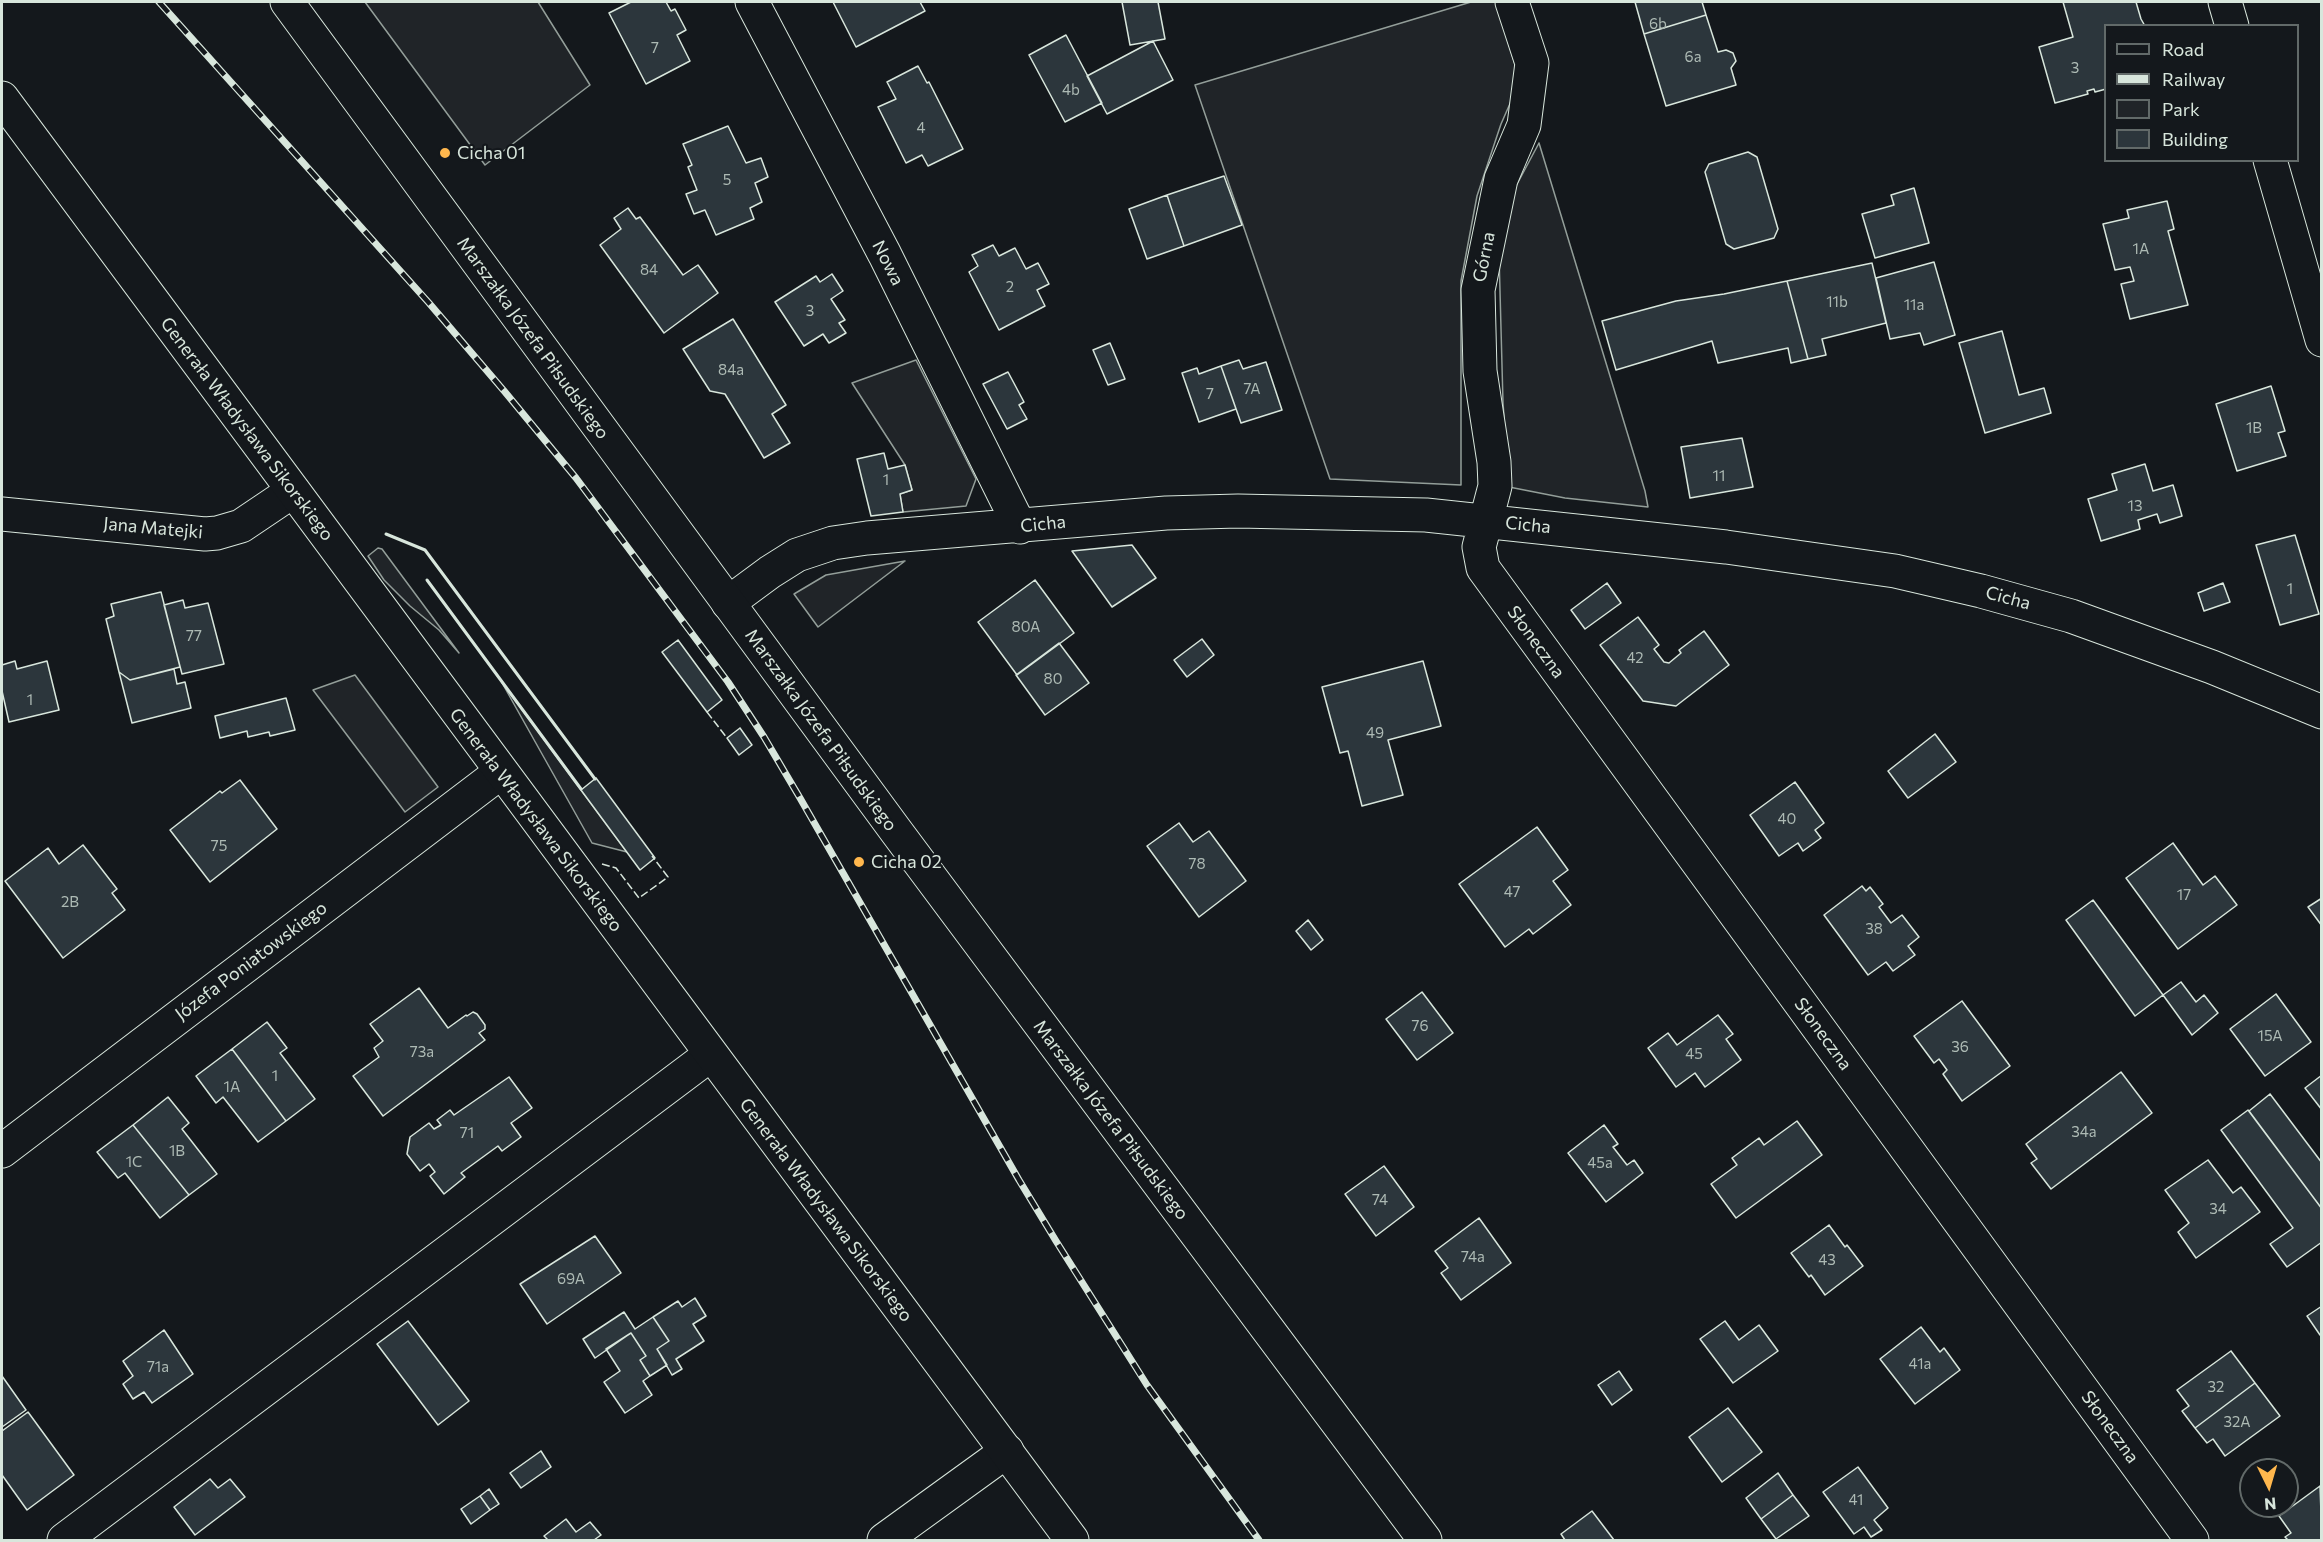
<!DOCTYPE html>
<html>
<head>
<meta charset="utf-8">
<style>
	body { margin:0 }
	#map { position:relative; width:2323px; height:1542px; overflow:hidden; background:#14181c; font-family:Commissioner,sans-serif }
	canvas { display:block }
	.frame { position:absolute; inset:0; border:3px solid #d8e6dc; pointer-events:none }
	.legend { position:absolute; left:2104px; top:24px; width:195px; height:138px; box-sizing:border-box; background:#14181c; border:2px solid #626a69; margin:0; padding:8px 10px; list-style:none; font-size:18px; color:#d8e6dc }
	.legend li { display:flex; align-items:center; gap:12px; height:30px }
	.legend b { width:30px; border:2px solid #626a69 }
	.north { position:absolute; left:2239px; top:1458px; width:60px; height:60px; box-sizing:border-box; background:#14181c; border:2px solid #626a69; border-radius:50%; rotate:175deg; font-size:16px; font-weight:700; line-height:24px; text-align:center; color:#d8e6dc }
	.north::after { content:''; display:block; margin:auto; width:21px; height:27px; background:#ffb74d; clip-path:polygon(50% 0,100% 100%,50% 72%,0 100%) }
</style>
</head>
<body>
<div id="map">
<canvas width="2323" height="1542"></canvas>
<div class="frame"></div>
<ul class="legend">
<li><b style="height:8px;background:#14181c"></b>Road</li>
<li><b style="height:8px;background:#d8e6dc"></b>Railway</li>
<li><b style="height:16px;background:#202428"></b>Park</li>
<li><b style="height:16px;background:#2c363c"></b>Building</li>
</ul>
<div class="north">N</div>
</div>
<script>
const c = document.querySelector('canvas').getContext('2d');
c.lineJoin = 'round';
function fill(path, color) {
  c.fillStyle = color;
  c.fill(path, 'evenodd');
}
function shape(rows) {
  const path = new Path2D();
  for (const r of rows) {
    path.moveTo(r[0], r[1]);
    for (let i = 2; i < r.length; i += 2) path.lineTo(r[i], r[i + 1]);
  }
  return path;
}
function trace(path, color, width, dash) {
  c.strokeStyle = color;
  c.lineWidth = width;
  c.lineCap = dash ? 'butt' : 'round';
  c.setLineDash(dash || []);
  c.stroke(path);
}
function drawText(font, color, halo, rows, align = 'center') {
  c.font = font + ' Commissioner,sans-serif';
  c.lineWidth = 4.5;
  c.setLineDash([]);
  c.textBaseline = 'middle';
  c.strokeStyle = halo;
  c.fillStyle = color;
  for (const [text, x, y, turn = 0] of rows) {
    c.save();
    c.translate(x, y);
    c.rotate((+turn || 0) * Math.PI / 180);
    c.textAlign = isNaN(turn) ? turn : align;
    if (halo) c.strokeText(text, 0, 0);
    c.fillText(text, 0, 0);
    c.restore();
  }
}
const green = shape([
	[365,2,538,2,590,85,485,165,365,2],
	[1471,2,1496,2,1520,81,1501,124,1477,196,1461,281,1461,485,1330,479,1195,85,1471,2],
	[1539,143,1645,491,1648,507,1565,498,1509,487,1503,403,1499,254,1515,188,1539,143],
	[916,360,976,479,966,506,903,512,900,494,912,490,905,465,852,383,916,360],
	[378,548,382,549,459,653,439,630,410,606,384,580,368,556,378,548],
	[905,561,818,627,794,594,826,575,905,561],
	[355,675,438,787,405,812,313,690,355,675],
	[501,681,581,790,627,852,592,843,501,681]
]);
fill(green, '#202428');
trace(green, '#939e99', 1.5);
const building = shape([
	[631,2,666,2,671,11,675,9,686,30,677,35,690,61,646,84,609,13,631,2],
	[833,2,920,2,925,11,856,47,833,2],
	[1122,2,1158,2,1165,39,1130,45,1122,2],
	[1635,2,1702,2,1706,15,1644,34,1635,2],
	[2063,2,2136,2,2141,19,2145,26,2106,26,2106,89,2095,92,2094,89,2087,91,2088,94,2055,103,2039,47,2073,37,2063,2],
	[1706,15,1718,52,1726,50,1733,53,1736,61,1731,68,1736,85,1666,106,1644,34,1706,15],
	[1066,35,1102,103,1065,122,1029,55,1066,35],
	[1153,41,1173,80,1107,114,1087,76,1153,41],
	[918,66,927,83,929,82,963,149,928,166,922,155,906,163,878,107,896,99,887,82,918,66],
	[728,126,746,163,761,158,768,177,755,183,762,202,750,208,754,219,716,235,705,210,694,214,686,194,697,190,688,167,692,165,683,144,728,126],
	[1748,152,1757,157,1778,229,1774,238,1734,249,1726,244,1705,172,1709,164,1748,152],
	[1224,176,1242,225,1184,246,1167,195,1224,176],
	[1914,188,1929,243,1875,258,1862,214,1894,205,1891,195,1914,188],
	[1167,195,1184,246,1147,259,1129,209,1167,195],
	[2167,201,2174,229,2168,231,2188,305,2130,319,2121,284,2134,281,2130,267,2115,270,2103,224,2129,218,2127,210,2167,201],
	[628,208,636,219,640,217,683,275,698,265,718,293,664,333,600,245,621,229,614,218,628,208],
	[993,245,999,256,1015,248,1026,269,1038,263,1049,284,1037,290,1045,306,999,330,969,272,978,266,972,255,993,245],
	[1934,262,1955,335,1924,345,1920,333,1890,339,1876,278,1934,262],
	[1872,263,1886,323,1822,339,1826,355,1808,359,1787,281,1872,263],
	[832,274,843,291,831,299,845,320,839,323,846,333,829,343,823,334,804,346,775,302,816,276,820,282,832,274],
	[1787,281,1808,359,1791,363,1788,348,1718,363,1712,341,1616,370,1602,321,1676,301,1724,294,1787,281],
	[733,319,786,405,772,414,790,443,764,458,725,394,710,391,683,349,733,319],
	[2002,331,2019,395,2044,388,2051,413,1985,433,1959,343,2002,331],
	[1110,343,1125,379,1108,385,1093,350,1110,343],
	[1239,360,1243,369,1266,362,1282,410,1241,423,1221,366,1239,360],
	[1221,366,1236,409,1199,422,1182,373,1197,368,1199,374,1221,366],
	[1008,372,1024,402,1019,405,1027,419,1007,429,983,384,1008,372],
	[2271,386,2285,431,2278,433,2286,456,2237,471,2216,404,2271,386],
	[1742,438,1753,487,1690,498,1681,447,1742,438],
	[884,453,888,469,905,465,912,490,900,494,903,512,871,516,857,459,884,453],
	[2145,464,2153,491,2173,485,2182,516,2160,523,2157,514,2138,520,2140,529,2101,541,2088,499,2117,490,2112,474,2145,464],
	[2295,535,2319,614,2280,625,2256,545,2295,535],
	[1132,545,1156,578,1112,607,1072,551,1132,545],
	[1035,580,1074,633,1017,675,978,622,1035,580],
	[1607,583,1621,603,1585,629,1571,610,1607,583],
	[2223,583,2230,602,2204,611,2198,593,2223,583],
	[161,592,180,667,130,680,119,672,106,619,114,616,111,604,161,592],
	[183,600,185,608,208,603,224,664,182,674,164,605,183,600],
	[1638,617,1659,645,1654,649,1664,662,1669,663,1681,653,1679,650,1704,631,1729,665,1676,706,1643,701,1600,645,1638,617],
	[1202,639,1214,655,1187,677,1174,660,1202,639],
	[678,640,722,700,707,712,662,652,678,640],
	[1059,643,1089,683,1045,715,1016,675,1059,643],
	[15,661,17,669,47,661,59,710,9,722,2,691,2,665,15,661],
	[1423,661,1441,726,1388,740,1403,795,1362,806,1348,751,1340,753,1322,687,1423,661],
	[174,669,177,684,185,682,191,708,132,723,119,672,130,680,174,669],
	[286,698,295,730,270,736,269,732,248,737,247,731,220,738,215,716,286,698],
	[740,728,752,745,739,755,727,738,740,728],
	[1935,734,1956,762,1908,798,1888,771,1935,734],
	[596,778,655,858,640,870,581,790,596,778],
	[240,780,277,829,210,882,170,830,220,791,222,793,240,780],
	[1795,782,1824,823,1815,830,1821,838,1803,851,1798,843,1779,856,1750,815,1795,782],
	[1179,823,1193,842,1209,831,1246,881,1199,917,1147,846,1179,823],
	[1537,827,1568,870,1553,881,1571,905,1533,934,1529,929,1505,947,1459,884,1537,827],
	[2173,843,2203,885,2215,876,2237,905,2178,949,2126,878,2173,843],
	[83,845,117,889,112,893,125,910,63,958,5,881,48,848,59,864,83,845],
	[1862,886,1866,891,1870,887,1883,904,1879,907,1891,923,1902,915,1919,937,1908,946,1915,955,1893,971,1886,962,1868,975,1824,915,1862,886],
	[2322,898,2322,926,2308,907,2322,898],
	[2093,900,2163,995,2135,1016,2066,920,2093,900],
	[1308,920,1323,940,1311,950,1296,931,1308,920],
	[2181,982,2196,1002,2204,995,2218,1013,2192,1035,2163,995,2181,982],
	[419,988,448,1028,466,1015,467,1016,473,1012,477,1014,485,1025,485,1029,479,1033,485,1040,383,1116,353,1076,379,1057,374,1048,383,1041,370,1024,419,988],
	[1422,992,1453,1033,1417,1060,1386,1019,1422,992],
	[2276,994,2311,1042,2265,1076,2230,1029,2276,994],
	[1962,1001,2010,1066,1962,1101,1943,1074,1947,1070,1939,1059,1934,1063,1914,1036,1962,1001],
	[1718,1015,1733,1034,1726,1039,1741,1060,1705,1087,1695,1073,1676,1087,1648,1048,1668,1033,1677,1045,1718,1015],
	[267,1022,287,1048,280,1053,315,1099,286,1121,232,1049,267,1022],
	[232,1049,286,1121,258,1142,223,1097,216,1103,196,1076,232,1049],
	[2121,1072,2152,1113,2051,1189,2031,1163,2037,1159,2026,1144,2121,1072],
	[2322,1075,2322,1110,2305,1088,2322,1075],
	[509,1077,532,1108,511,1123,521,1137,502,1151,498,1146,461,1173,465,1177,444,1194,430,1176,435,1172,429,1164,420,1171,407,1154,410,1137,429,1123,434,1129,441,1125,437,1120,450,1110,454,1115,509,1077],
	[2270,1094,2322,1163,2322,1209,2249,1111,2270,1094],
	[168,1097,189,1123,182,1129,217,1174,189,1195,133,1125,168,1097],
	[2248,1110,2322,1209,2322,1242,2287,1267,2270,1244,2293,1228,2221,1130,2248,1110],
	[1797,1121,1822,1155,1736,1218,1711,1184,1737,1165,1732,1158,1759,1138,1764,1145,1797,1121],
	[133,1125,189,1195,160,1218,125,1173,118,1178,97,1152,133,1125],
	[1604,1125,1618,1144,1613,1147,1627,1165,1634,1160,1643,1173,1606,1202,1568,1153,1604,1125],
	[2208,1160,2233,1193,2241,1187,2260,1212,2196,1258,2178,1232,2189,1223,2165,1190,2208,1160],
	[1384,1166,1414,1207,1376,1236,1345,1194,1384,1166],
	[1479,1218,1511,1263,1461,1300,1441,1273,1448,1268,1435,1251,1479,1218],
	[1829,1225,1845,1247,1847,1245,1863,1266,1825,1295,1811,1275,1809,1277,1791,1253,1829,1225],
	[595,1236,621,1273,547,1324,520,1284,595,1236],
	[695,1298,706,1316,693,1324,704,1341,676,1359,682,1369,672,1375,657,1349,669,1341,653,1317,678,1301,682,1307,695,1298],
	[2322,1306,2322,1334,2320,1335,2307,1316,2322,1306],
	[624,1312,635,1329,653,1317,669,1341,657,1349,667,1365,650,1376,640,1360,646,1356,631,1333,595,1358,583,1339,624,1312],
	[408,1321,469,1401,438,1425,377,1344,408,1321],
	[1725,1321,1739,1340,1759,1325,1778,1351,1733,1383,1700,1339,1725,1321],
	[1921,1327,1940,1352,1944,1348,1960,1370,1915,1404,1880,1359,1921,1327],
	[164,1330,193,1374,152,1403,144,1392,133,1399,123,1384,133,1376,123,1361,164,1330],
	[631,1333,646,1356,640,1360,650,1376,643,1381,652,1395,625,1413,604,1382,620,1371,606,1349,631,1333],
	[2231,1351,2255,1383,2195,1428,2182,1411,2189,1406,2177,1390,2231,1351],
	[1619,1371,1632,1390,1612,1405,1598,1385,1619,1371],
	[2,1376,26,1410,2,1427,2,1376],
	[2255,1383,2280,1416,2225,1456,2213,1439,2207,1443,2195,1428,2255,1383],
	[1728,1408,1762,1452,1722,1482,1689,1437,1728,1408],
	[28,1412,74,1475,27,1510,2,1475,2,1431,28,1412],
	[541,1451,551,1467,521,1488,510,1473,541,1451],
	[1858,1467,1888,1508,1874,1520,1882,1530,1871,1537,1864,1527,1854,1534,1823,1492,1858,1467],
	[1778,1473,1793,1495,1761,1519,1746,1498,1778,1473],
	[210,1479,218,1488,230,1479,245,1497,195,1535,174,1507,210,1479],
	[2320,1486,2322,1540,2288,1540,2285,1537,2291,1533,2279,1516,2320,1486],
	[489,1489,499,1504,490,1510,480,1496,489,1489],
	[1793,1495,1809,1516,1776,1539,1761,1519,1793,1495],
	[480,1496,490,1510,471,1524,461,1509,480,1496],
	[1592,1511,1614,1540,1565,1540,1561,1534,1592,1511],
	[566,1519,576,1532,590,1522,601,1535,594,1540,548,1540,544,1536,566,1519]
]);
fill(building, '#2c363c');
trace(building, '#d8e6dc', 1.5);
const minor = shape([
	[752,2,885,255,1020,527],
	[1512,2,1532,63,1524,125,1501,179,1478,290,1480,371,1494,462,1495,486,1479,547,1483,568,2192,1540],
	[2225,2,2232,26],
	[2270,160,2322,340],
	[2,514,205,534,217,533,241,526,293,491],
	[728,603,770,572,797,555,833,543,867,538,1166,513,1238,511,1426,515,1726,547,1895,571,1981,591,2071,616,2212,667,2322,712],
	[2,1151,501,772],
	[64,1540,710,1055],
	[884,1540,1007,1451]
]);
const major = shape([
	[287,2,896,831,1425,1540],
	[2,98,1072,1540]
]);
trace(minor, '#d8e6dc', 35);
trace(major, '#d8e6dc', 35);
trace(minor, '#14181c', 33);
trace(major, '#14181c', 33);
const rail = shape([
	[159,2,429,303,505,392,576,478,728,682,764,737,800,798,1019,1180,1056,1241,1147,1385,1259,1540]
]);
trace(rail, '#d8e6dc', 7);
trace(rail, '#14181c', 4.5, [14]);
trace(shape([
	[707,712,727,738],
	[602,864,616,868,639,898,668,877,652,856]
]), '#d8e6dc', 1.5, [8, 3]);
trace(shape([
	[386,534,425,550,595,779],
	[427,580,581,789]
]), '#d8e6dc', 3);
for (const [x, y, r, color] of [
	[445,153,6,"#ffb74d"],
	[859,862,6,"#ffb74d"]
]) {
  const dot = new Path2D();
  dot.arc(x, y, r, 0, 2 * Math.PI);
  c.fillStyle = color;
  c.fill(dot);
  trace(dot, '#14181c', 2);
}
drawText('15px', '#adbab4', null, [
	["6b",1658,24],
	["7",655,48],
	["6a",1693,57],
	["3",2075,68],
	["4b",1071,90],
	["4",921,128],
	["5",727,180],
	["1A",2141,249],
	["84",649,270],
	["2",1010,287],
	["11b",1837,302],
	["11a",1914,305],
	["3",810,311],
	["84a",731,370],
	["7A",1252,389],
	["7",1210,394],
	["1B",2254,428],
	["11",1719,476],
	["1",886,480],
	["13",2135,506],
	["1",2290,589],
	["80A",1026,627],
	["77",194,636],
	["42",1635,658],
	["80",1053,679],
	["1",30,700],
	["49",1375,733],
	["40",1787,819],
	["75",219,846],
	["78",1197,864],
	["47",1512,892],
	["17",2184,895],
	["2B",70,902],
	["38",1874,929],
	["76",1420,1026],
	["15A",2270,1036],
	["36",1960,1047],
	["73a",422,1052],
	["45",1694,1054],
	["1",275,1076],
	["1A",232,1087],
	["34a",2084,1132],
	["71",467,1133],
	["1B",177,1151],
	["1C",134,1162],
	["45a",1600,1163],
	["74",1380,1200],
	["34",2218,1209],
	["74a",1473,1257],
	["43",1827,1260],
	["69A",571,1279],
	["41a",1920,1364],
	["71a",158,1367],
	["32",2216,1387],
	["32A",2237,1422],
	["41",1856,1500]
]);
drawText('18px', '#d8e6dc', '#14181c', [
	["Cicha 01",457,153],
	["Cicha 02",871,862]
], 'left');
drawText('18px', '#d8e6dc', '#14181c', [
	["Górna",1484,257,-79],
	["Nowa",888,263,63],
	["Marszałka Józefa Piłsudskiego",533,338,54],
	["Generała Władysława Sikorskiego",247,429,53],
	["Cicha",1043,524,-6],
	["Cicha",1528,525,6],
	["Jana Matejki",153,528,5],
	["Cicha",2008,598,15],
	["Słoneczna",1536,642,54],
	["Marszałka Józefa Piłsudskiego",821,730,54],
	["Generała Władysława Sikorskiego",536,820,53],
	["Józefa Poniatowskiego",251,961,-37],
	["Słoneczna",1823,1034,54],
	["Marszałka Józefa Piłsudskiego",1111,1120,53],
	["Generała Władysława Sikorskiego",826,1210,53],
	["Słoneczna",2110,1427,54]
]);
</script>
</body>
</html>
